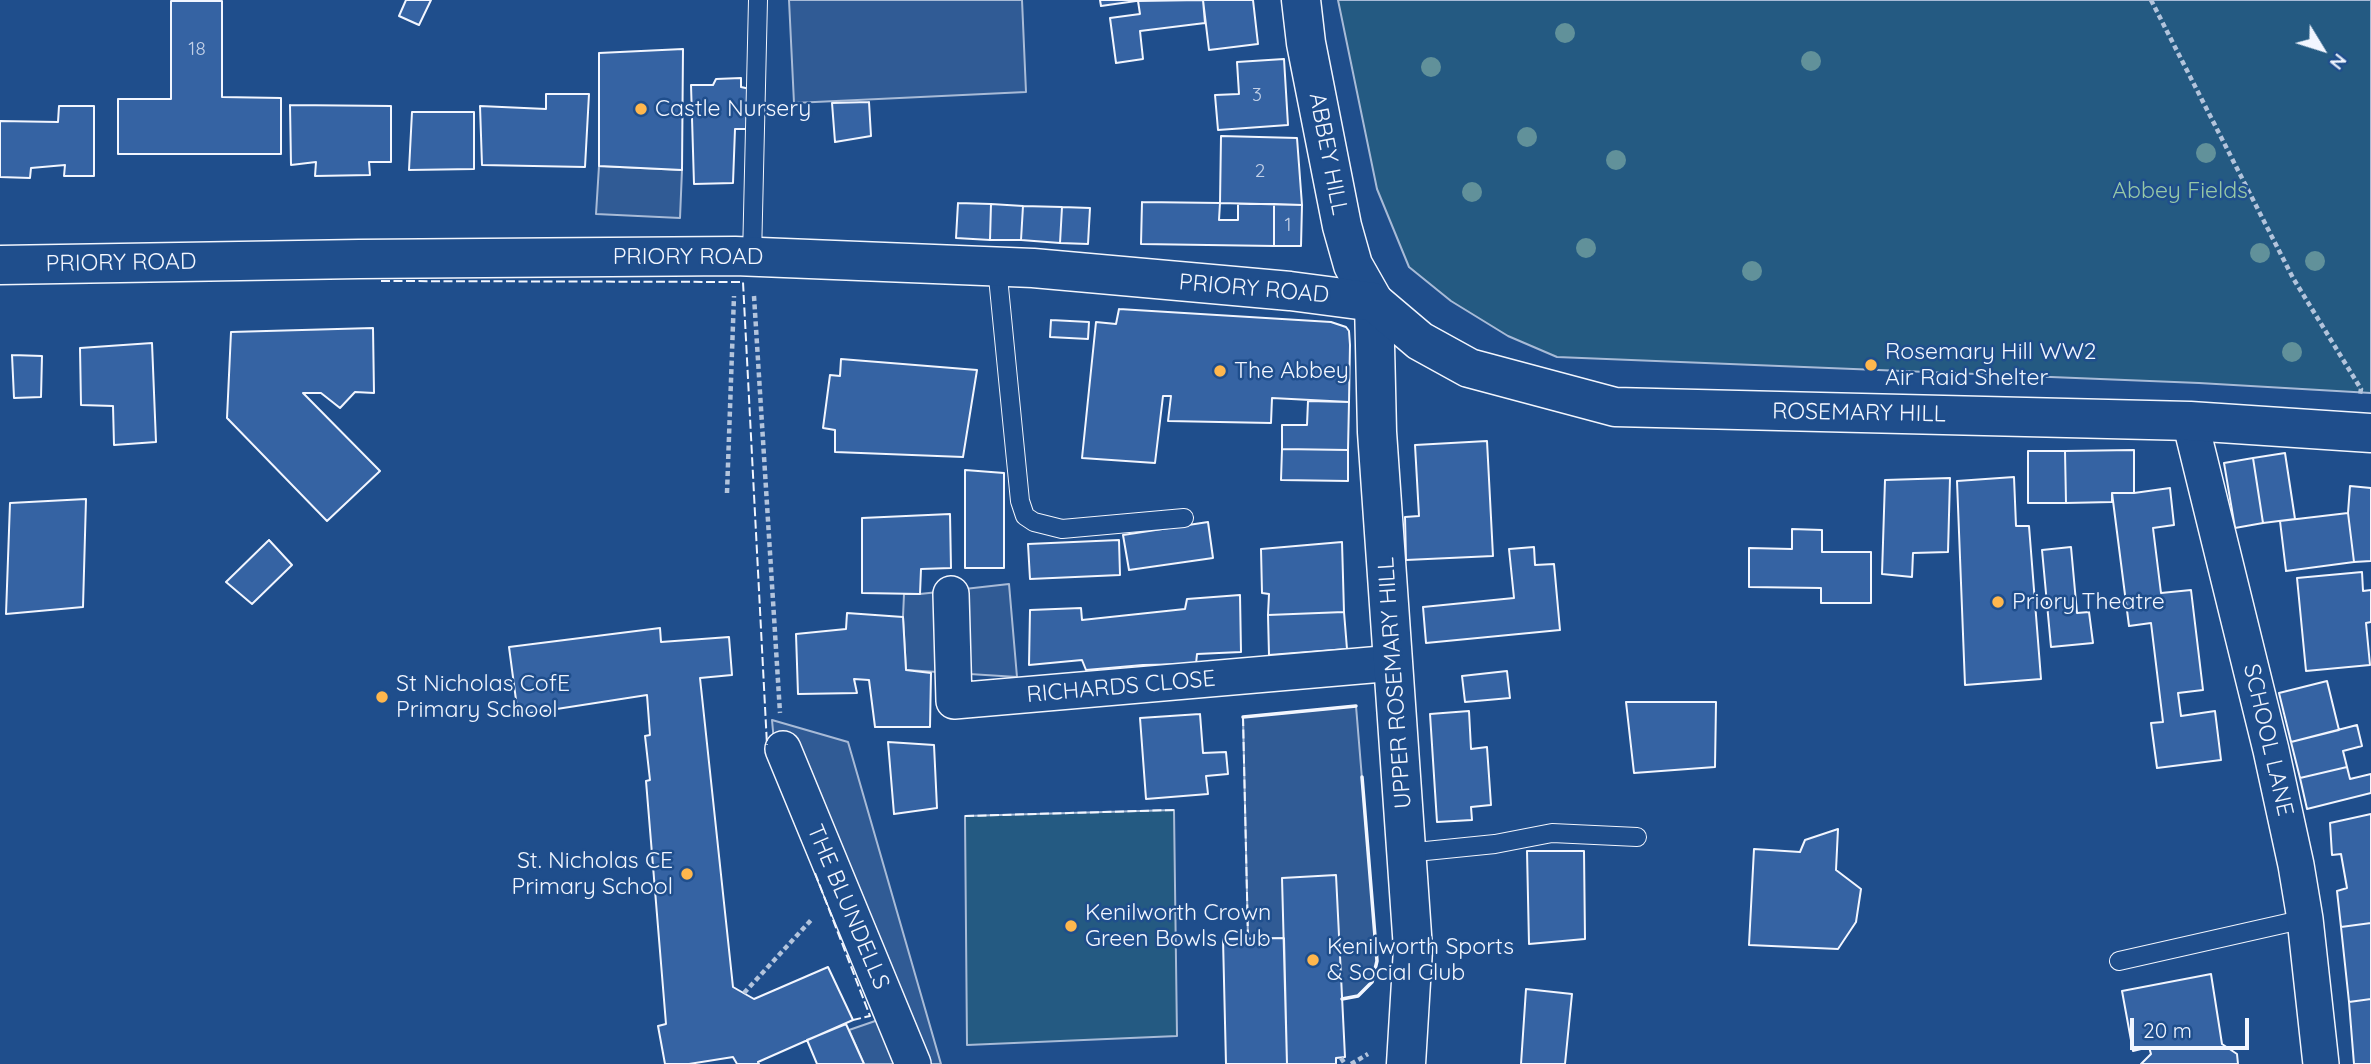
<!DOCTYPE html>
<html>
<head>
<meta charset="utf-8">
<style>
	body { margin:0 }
	#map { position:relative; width:2371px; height:1064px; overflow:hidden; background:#1f4e8c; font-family:Quicksand,sans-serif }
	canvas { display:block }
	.north { position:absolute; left:2287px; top:14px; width:70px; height:70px; -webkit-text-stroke:5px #1f4e8c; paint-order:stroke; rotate:128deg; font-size:19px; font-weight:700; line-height:28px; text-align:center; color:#f2f6ff }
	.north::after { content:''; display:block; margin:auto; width:24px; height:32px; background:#f2f6ff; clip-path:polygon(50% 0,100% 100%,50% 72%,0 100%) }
	.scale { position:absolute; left:2130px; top:1018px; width:119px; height:32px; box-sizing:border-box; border:4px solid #f2f6ff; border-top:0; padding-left:9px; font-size:21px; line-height:24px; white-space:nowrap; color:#f2f6ff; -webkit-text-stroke:5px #1f4e8c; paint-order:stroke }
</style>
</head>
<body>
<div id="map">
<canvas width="2371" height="1064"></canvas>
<div class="north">N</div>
<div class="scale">20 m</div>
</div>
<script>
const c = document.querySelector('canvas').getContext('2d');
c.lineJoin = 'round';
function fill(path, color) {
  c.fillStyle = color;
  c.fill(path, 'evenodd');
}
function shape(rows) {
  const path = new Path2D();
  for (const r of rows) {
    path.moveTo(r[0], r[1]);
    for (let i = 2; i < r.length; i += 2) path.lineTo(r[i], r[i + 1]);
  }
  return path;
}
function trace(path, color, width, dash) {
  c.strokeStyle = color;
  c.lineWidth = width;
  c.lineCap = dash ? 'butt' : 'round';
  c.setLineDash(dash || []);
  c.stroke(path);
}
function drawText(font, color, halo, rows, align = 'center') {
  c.font = font + ' Quicksand,sans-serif';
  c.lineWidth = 5;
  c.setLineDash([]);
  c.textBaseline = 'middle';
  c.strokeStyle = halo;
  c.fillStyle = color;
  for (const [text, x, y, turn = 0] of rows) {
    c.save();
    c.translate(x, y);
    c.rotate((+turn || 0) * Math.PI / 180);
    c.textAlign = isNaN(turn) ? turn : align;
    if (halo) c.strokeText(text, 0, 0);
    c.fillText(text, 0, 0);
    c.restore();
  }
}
const green = shape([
	[1338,0,2371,0,2371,393,2199,383,1557,357,1508,336,1451,301,1409,267,1377,189,1338,0],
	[1174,810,1177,1036,967,1045,965,816,1174,810]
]);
fill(green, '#245a82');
trace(green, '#a8bbd7', 2);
const parking = shape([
	[789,0,1022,0,1026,92,794,103,789,0],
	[599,166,682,170,680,218,596,214,599,166],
	[1009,584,1017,677,906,670,903,617,904,594,920,594,1009,584],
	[1356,706,1377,961,1372,982,1358,996,1342,999,1284,938,1248,939,1243,717,1356,706],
	[772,720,848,742,941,1064,864,1064,849,1030,881,1019,775,753,772,720]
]);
fill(parking, '#305b95');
trace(parking, '#a8bbd7', 2);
const building = shape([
	[406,0,431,0,419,25,399,16,406,0],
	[1100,0,1143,0,1101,6,1100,0],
	[1203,0,1253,0,1258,44,1209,50,1203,0],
	[1203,0,1205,23,1140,31,1143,59,1116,63,1110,18,1140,14,1138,1,1203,0],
	[171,1,222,1,222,97,281,98,281,154,118,154,118,99,171,99,171,1],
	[683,49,682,170,599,166,599,53,683,49],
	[1284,59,1288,125,1218,130,1215,95,1239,94,1237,62,1284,59],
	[741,78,741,87,750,89,748,129,735,129,733,183,694,184,691,85,713,85,716,79,741,78],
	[546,94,589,94,585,167,482,165,480,106,546,109,546,94],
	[869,102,871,136,835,142,832,103,869,102],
	[290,105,391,106,391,162,369,162,370,175,315,176,316,162,291,165,290,105],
	[59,106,94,106,94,176,64,176,65,165,31,168,30,178,0,177,0,121,58,122,59,106],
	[412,112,474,112,474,169,409,170,412,112],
	[1221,136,1297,138,1302,205,1220,203,1221,136],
	[1142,202,1220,203,1219,220,1238,220,1238,204,1274,204,1274,246,1141,244,1142,202],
	[958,203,991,204,990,240,956,238,958,203],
	[991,204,1023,206,1021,240,990,240,991,204],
	[1274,204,1302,205,1301,246,1274,246,1274,204],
	[1023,206,1062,207,1060,243,1021,240,1023,206],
	[1062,207,1090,208,1088,244,1060,243,1062,207],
	[1119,309,1331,322,1346,327,1349,331,1350,345,1349,402,1272,398,1271,423,1168,421,1171,396,1163,396,1155,463,1082,458,1096,322,1116,324,1119,309],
	[1051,320,1089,322,1088,339,1050,337,1051,320],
	[373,328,374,393,355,392,340,408,321,393,303,393,380,471,327,521,227,418,231,332,373,328],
	[152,343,156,442,114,445,113,406,81,405,80,348,152,343],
	[12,355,42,356,41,397,14,398,12,355],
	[841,359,977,370,963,457,835,452,835,430,823,428,830,375,840,376,841,359],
	[1308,401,1349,402,1348,450,1282,449,1282,425,1307,425,1308,401],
	[1487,441,1493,556,1406,560,1405,517,1419,516,1415,445,1487,441],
	[1282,449,1348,450,1348,481,1281,480,1282,449],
	[2134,450,2134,493,2112,493,2112,502,2066,503,2065,451,2134,450],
	[2028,451,2065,451,2066,503,2028,503,2028,451],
	[2285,453,2295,519,2263,523,2253,458,2285,453],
	[2253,458,2263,523,2235,528,2224,463,2253,458],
	[965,470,1004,473,1004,568,965,568,965,470],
	[2014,477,2016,526,2029,526,2041,679,1965,685,1957,481,2014,477],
	[1950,478,1948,552,1913,553,1912,577,1882,574,1885,480,1950,478],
	[2350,486,2371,488,2371,561,2354,562,2348,513,2350,486],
	[2170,488,2174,525,2153,528,2161,593,2191,590,2203,690,2178,693,2181,716,2215,711,2221,760,2157,768,2151,723,2163,722,2151,623,2129,626,2112,493,2134,493,2170,488],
	[86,499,83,607,6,614,10,503,86,499],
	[2348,513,2354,562,2286,571,2280,521,2348,513],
	[950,514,951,568,921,569,920,594,862,593,862,518,950,514],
	[1208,522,1213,558,1129,570,1123,535,1208,522],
	[1792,529,1822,530,1822,552,1871,552,1871,603,1821,603,1821,588,1749,587,1749,548,1792,549,1792,529],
	[269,540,292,565,252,604,226,582,269,540],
	[1119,540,1120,575,1030,579,1028,544,1119,540],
	[1342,542,1344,612,1268,615,1269,594,1262,593,1261,549,1342,542],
	[1534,547,1535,565,1554,564,1560,630,1426,643,1423,607,1514,598,1509,549,1534,547],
	[2071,547,2077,613,2089,612,2093,643,2051,647,2042,550,2071,547],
	[2362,572,2363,591,2371,590,2371,622,2366,623,2370,665,2306,671,2297,578,2362,572],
	[1240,595,1241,652,1197,654,1196,664,1143,665,1086,670,1082,660,1029,665,1030,610,1081,608,1082,620,1185,609,1187,599,1240,595],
	[1344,612,1347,649,1269,655,1268,615,1344,612],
	[847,613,903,617,906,670,931,673,930,727,875,727,869,680,854,679,857,693,798,694,796,634,846,629,847,613],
	[660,628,661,642,729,637,732,675,700,678,733,987,754,999,828,967,853,1020,758,1062,759,1064,737,1064,733,1057,689,1064,665,1064,658,1026,666,1024,646,781,650,780,645,736,650,735,647,695,518,715,509,647,660,628],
	[1507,671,1510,698,1465,702,1462,676,1507,671],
	[2327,681,2339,730,2291,742,2279,693,2327,681],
	[1626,702,1716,702,1715,767,1634,773,1626,702],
	[1469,711,1471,749,1487,747,1491,805,1471,807,1472,820,1437,822,1430,714,1469,711],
	[1200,714,1203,753,1226,752,1228,774,1206,776,1208,794,1146,799,1140,718,1200,714],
	[2357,725,2362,746,2343,751,2347,767,2300,778,2291,742,2357,725],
	[888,742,934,745,937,808,894,814,888,742],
	[2347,767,2350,779,2371,774,2371,793,2307,809,2300,778,2347,767],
	[2371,814,2371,923,2341,927,2337,891,2347,888,2341,854,2332,855,2330,823,2371,814],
	[1838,829,1836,870,1861,889,1856,922,1838,949,1749,945,1754,849,1800,852,1805,840,1838,829],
	[1527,851,1584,851,1585,939,1529,944,1527,851],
	[1336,875,1345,1057,1336,1058,1336,1064,1287,1064,1282,878,1336,875],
	[2371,923,2371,999,2349,1002,2341,927,2371,923],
	[1284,938,1287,1064,1226,1064,1223,939,1284,938],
	[2211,974,2222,1044,2237,1054,2238,1064,2141,1064,2151,1054,2149,1047,2133,1051,2122,991,2211,974],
	[1526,989,1572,994,1565,1064,1521,1064,1526,989],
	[2371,999,2371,1064,2354,1064,2349,1002,2371,999],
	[846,1024,864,1064,817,1064,807,1040,846,1024]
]);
fill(building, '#3563a3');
trace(building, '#f2f6ff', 2);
const lane = shape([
	[752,257,758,0],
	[997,267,1020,501,1025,516,1034,522,1062,529,1184,518],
	[1406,853,1495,844,1552,833,1637,837],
	[2119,961,2305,919]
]);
const street = shape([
	[2190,421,2271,750,2296,865,2305,919,2321,1064],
	[951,594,954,701,1394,663],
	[783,749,913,1064]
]);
const secondary = shape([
	[1301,0,1306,43,1342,226,1353,265,1374,302,1377,432,1413,949,1406,1064]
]);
const primary = shape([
	[0,265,359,259,735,256,1033,268,1290,291,1374,302,1420,341,1469,368,1615,407,2190,421,2371,433]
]);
trace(lane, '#f2f6ff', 20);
trace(street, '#f2f6ff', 38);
trace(secondary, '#f2f6ff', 41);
trace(primary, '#f2f6ff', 41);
trace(shape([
	[2151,0,2293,278,2361,389,2360,394],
	[754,296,780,713],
	[727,493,734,296],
	[744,993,812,919],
	[1341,1058,1345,1064],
	[1351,1064,1368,1054]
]), '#b3c4dc', 4.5, [5, 3.5]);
trace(lane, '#1f4e8c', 18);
trace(street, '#1f4e8c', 35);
trace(secondary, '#1f4e8c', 38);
trace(primary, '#1f4e8c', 38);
trace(shape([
	[381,281,743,282,767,745],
	[1243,717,1248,939],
	[965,816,1174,810],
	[815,873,870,1016,853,1020]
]), '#f2f6ff', 2, [9, 3.5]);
trace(shape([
	[1243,717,1356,706],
	[1342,999,1358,996,1372,982,1377,961,1362,777]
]), '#f2f6ff', 3.5);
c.fillStyle = '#61919a';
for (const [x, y] of [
	[1565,33],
	[1811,61],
	[1431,67],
	[1527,137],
	[2206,153],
	[1616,160],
	[1472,192],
	[1586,248],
	[2260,253],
	[2315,261],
	[1752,271],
	[2292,352]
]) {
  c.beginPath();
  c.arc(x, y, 10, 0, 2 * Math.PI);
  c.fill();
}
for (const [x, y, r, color] of [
	[641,109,7,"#ffb74d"],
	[1871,365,7,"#ffb74d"],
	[1220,371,7,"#ffb74d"],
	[1998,602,7,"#ffb74d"],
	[382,697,7,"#ffb74d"],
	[687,874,7,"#ffb74d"],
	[1071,926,7,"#ffb74d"],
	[1313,960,7,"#ffb74d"]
]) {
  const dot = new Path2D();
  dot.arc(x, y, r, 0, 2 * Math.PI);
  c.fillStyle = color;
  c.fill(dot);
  trace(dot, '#1f4e8c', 2.5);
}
drawText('19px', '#c3d1e8', null, [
	["18",197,49],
	["3",1257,95],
	["2",1260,171],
	["1",1288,225]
]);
drawText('23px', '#f2f6ff', '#1f4e8c', [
	["Castle Nursery",655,109],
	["Rosemary Hill WW2",1885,352],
	["Air Raid Shelter",1885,378],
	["The Abbey",1234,371],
	["Priory Theatre",2012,602],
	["St Nicholas CofE",396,684],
	["Primary School",396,710],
	["St. Nicholas CE",673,861,"right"],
	["Primary School",673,887,"right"],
	["Kenilworth Crown",1085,913],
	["Green Bowls Club",1085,939],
	["Kenilworth Sports",1327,947],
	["& Social Club",1327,973]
], 'left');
drawText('23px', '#f2f6ff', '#1f4e8c', [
	["ABBEY HILL",1328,154,79],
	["PRIORY ROAD",688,257],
	["PRIORY ROAD",121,263,-1],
	["PRIORY ROAD",1254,289,5],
	["ROSEMARY HILL",1859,413,1],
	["UPPER ROSEMARY HILL",1395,683,-94],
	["RICHARDS CLOSE",1121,687,-5],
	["SCHOOL LANE",2268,740,77],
	["THE BLUNDELLS",848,907,67]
]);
drawText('23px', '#97c8a6', '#1f4e8c', [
	["Abbey Fields",2180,191]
]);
</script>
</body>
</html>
